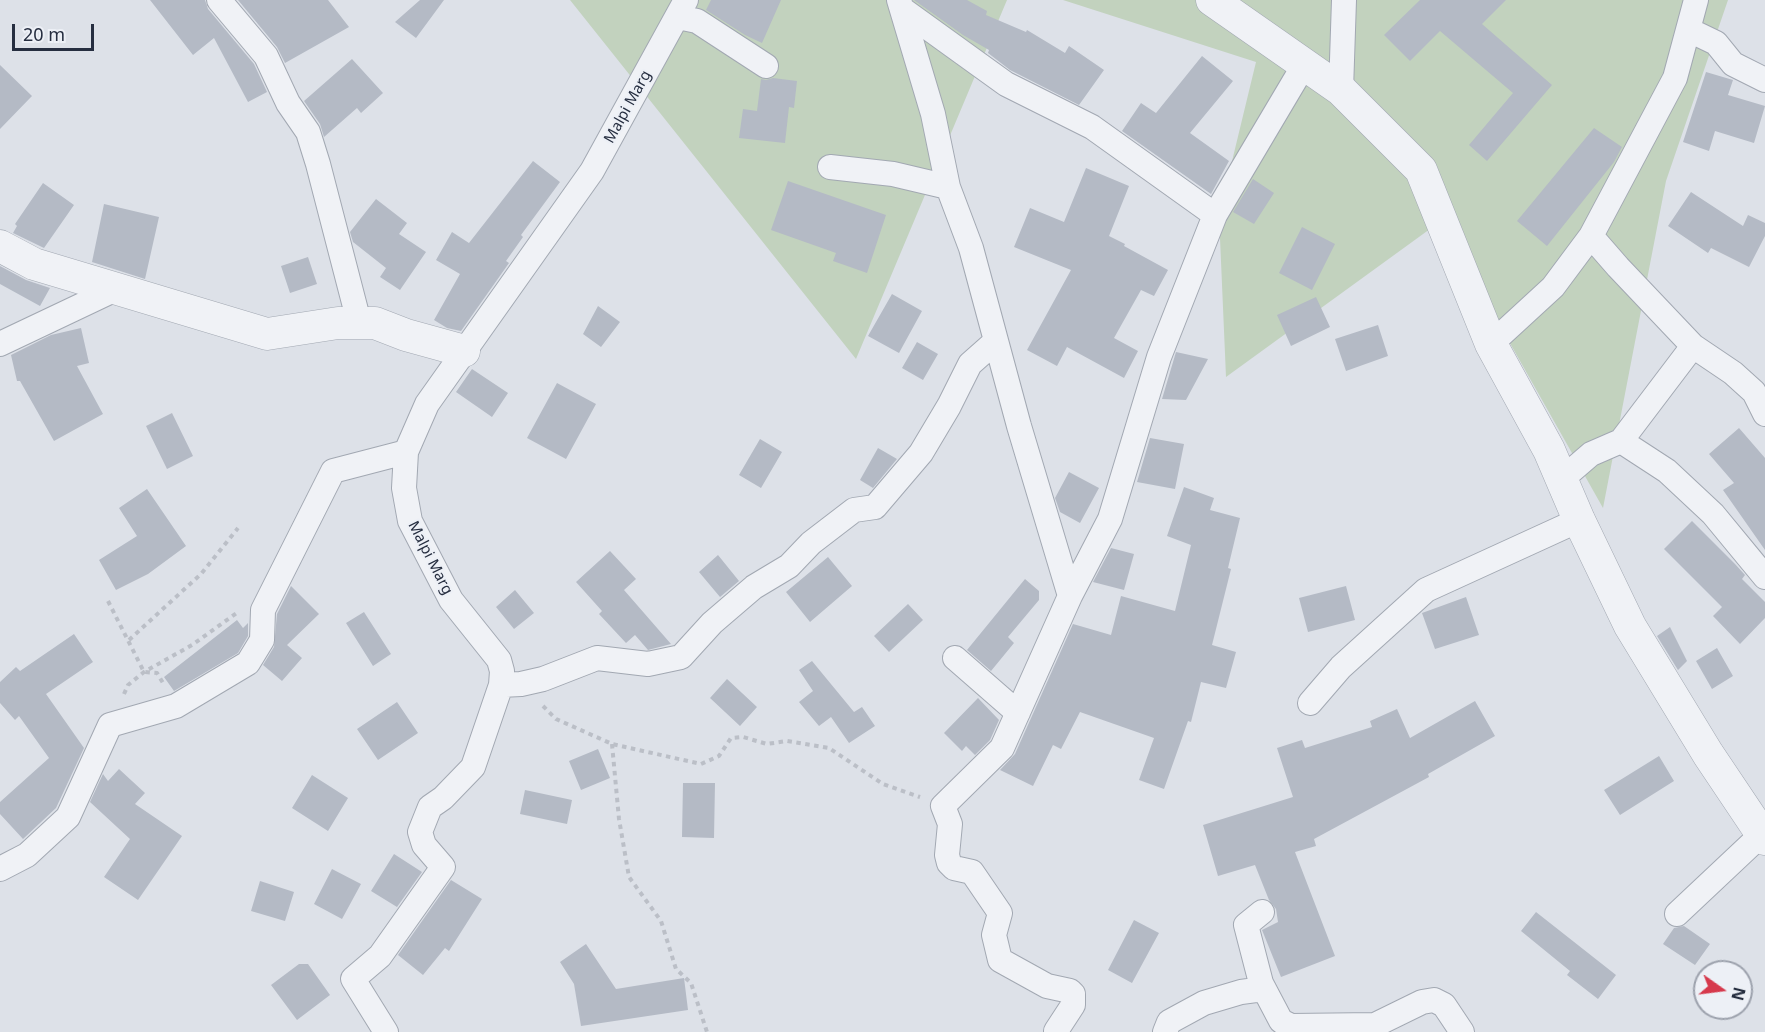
<!DOCTYPE html>
<html>
<head>
<meta charset="utf-8">
<style>
	body { margin:0 }
	#map { position:relative; width:1765px; height:1032px; overflow:hidden; background:#dde1e8; font-family:"Noto Sans",sans-serif }
	canvas { display:block }
	.north { position:absolute; left:1693px; top:960px; width:60px; height:60px; box-sizing:border-box; background:#edf0f6; border:2px solid #9da2ad; border-radius:50%; rotate:104deg; font-size:16px; font-weight:700; line-height:24px; text-align:center; color:#262e40 }
	.north::after { content:''; display:block; margin:auto; width:21px; height:27px; background:#d6394c; clip-path:polygon(50% 0,100% 100%,50% 72%,0 100%) }
	.scale { position:absolute; left:12px; top:24px; width:82px; height:27px; box-sizing:border-box; border:3px solid #262e40; border-top:0; padding-left:8px; font-size:18px; line-height:21px; white-space:nowrap; color:#262e40; -webkit-text-stroke:4px #edf0f6; paint-order:stroke }
</style>
</head>
<body>
<div id="map">
<canvas width="1765" height="1032"></canvas>
<div class="north">N</div>
<div class="scale">20 m</div>
</div>
<script>
const c = document.querySelector('canvas').getContext('2d');
c.lineJoin = 'round';
function fill(path, color) {
  c.fillStyle = color;
  c.fill(path, 'evenodd');
}
function shape(rows) {
  const path = new Path2D();
  for (const r of rows) {
    path.moveTo(r[0], r[1]);
    for (let i = 2; i < r.length; i += 2) path.lineTo(r[i], r[i + 1]);
  }
  return path;
}
function trace(path, color, width, dash) {
  c.strokeStyle = color;
  c.lineWidth = width;
  c.lineCap = dash ? 'butt' : 'round';
  c.setLineDash(dash || []);
  c.stroke(path);
}
function drawText(font, color, halo, rows, align = 'center') {
  c.font = font + ' "Noto Sans",sans-serif';
  c.lineWidth = 4.5;
  c.setLineDash([]);
  c.textBaseline = 'middle';
  c.strokeStyle = halo;
  c.fillStyle = color;
  for (const [text, x, y, turn = 0] of rows) {
    c.save();
    c.translate(x, y);
    c.rotate((+turn || 0) * Math.PI / 180);
    c.textAlign = isNaN(turn) ? turn : align;
    if (halo) c.strokeText(text, 0, 0);
    c.fillText(text, 0, 0);
    c.restore();
  }
}
fill(shape([
	[570,0,1007,0,856,359],
	[1063,0,1728,0,1666,181,1603,508,1441,221,1226,377,1219,215,1256,62]
]), '#c2d2be');
fill(shape([
	[150,0,205,0,208,9,254,64,267,92,248,102,214,38,193,55],
	[238,0,328,0,349,27,285,63,277,47],
	[420,0,444,0,416,38,395,22],
	[711,0,781,0,762,43,745,35,706,10],
	[914,0,967,0,987,11,986,15,1026,32,1027,30,1065,53,1069,46,1104,70,1079,105,1010,70,988,53,989,50,963,35],
	[1420,0,1506,0,1482,24,1552,85,1487,161,1469,145,1513,93,1440,31,1410,61,1384,35],
	[1202,56,1233,81,1190,133,1229,161,1211,194,1122,131,1141,103,1156,113],
	[352,59,383,93,361,113,357,108,324,137,320,124,304,101],
	[0,65,32,96,0,129],
	[1706,72,1733,80,1728,95,1765,106,1754,143,1715,131,1709,151,1683,142],
	[773,78,797,81,794,108,789,107,785,143,739,138,743,109,757,111,761,79,766,80],
	[1594,128,1622,147,1614,162,1547,246,1517,221],
	[533,161,560,182,521,235,523,237,506,261,509,263,461,331,447,328,434,320,460,274,436,260,452,232,469,243],
	[1086,168,1129,186,1109,236,1125,244,1124,246,1168,270,1154,296,1141,290,1114,338,1138,351,1124,378,1067,347,1057,366,1027,350,1071,270,1014,247,1030,208,1064,222],
	[1253,179,1274,193,1254,224,1233,212],
	[788,181,886,215,867,273,833,261,836,253,771,230],
	[43,183,74,205,44,248,13,233,17,226,15,224],
	[1691,192,1743,226,1748,215,1765,223,1765,236,1749,267,1711,248,1708,253,1668,226],
	[376,199,407,223,399,234,426,252,400,290,380,277,386,268,353,242,350,232],
	[104,204,159,217,145,279,92,262],
	[1302,227,1335,244,1312,290,1279,273],
	[308,257,317,284,290,293,281,266],
	[0,266,26,280,50,288,40,306,0,284],
	[892,294,922,311,899,353,868,336],
	[1316,297,1330,327,1291,346,1277,315],
	[598,306,620,322,601,347,583,334],
	[1378,325,1388,356,1346,371,1335,339],
	[81,328,89,363,77,366,103,414,54,441,20,381,17,381,11,355,51,335],
	[917,342,938,354,923,380,902,368],
	[1176,352,1208,359,1186,400,1162,399],
	[472,369,508,393,492,417,456,392],
	[557,383,596,404,566,459,527,438],
	[172,413,193,456,167,469,146,426],
	[1739,428,1765,458,1765,550,1723,490,1734,483,1709,454],
	[1150,438,1184,444,1175,489,1137,482],
	[760,439,782,452,761,488,739,475],
	[878,448,897,459,873,488,860,480],
	[1069,472,1099,488,1080,523,1060,512,1055,498],
	[1184,487,1214,498,1210,510,1240,518,1228,568,1231,569,1212,645,1236,652,1226,688,1201,682,1191,722,1188,721,1164,789,1139,780,1154,738,1080,712,1061,749,1053,745,1033,786,1000,770,1015,754,1073,624,1111,635,1121,596,1175,611,1191,545,1167,536],
	[147,489,186,546,148,574,116,590,99,560,137,536,119,508],
	[1692,521,1735,564,1745,575,1742,579,1765,602,1765,618,1740,644,1713,616,1722,607,1664,549],
	[1111,548,1134,554,1124,590,1093,582],
	[610,551,636,579,624,590,671,644,648,650,635,635,626,643,599,614,602,611,576,582],
	[718,555,739,581,720,597,699,572],
	[828,557,852,586,810,622,786,592],
	[1025,579,1039,591,1039,600,1008,637,1014,643,991,671,967,650],
	[291,586,319,614,287,645,302,658,282,681,263,665,274,647,277,614],
	[1346,586,1355,620,1308,632,1299,598],
	[515,590,534,613,514,629,496,607],
	[1466,597,1479,635,1435,649,1422,613],
	[908,604,923,620,889,652,874,636],
	[364,612,391,654,373,666,346,623],
	[237,620,243,628,248,623,248,636,238,653,174,691,164,677],
	[1670,627,1687,661,1678,670,1657,636],
	[74,634,93,662,46,694,84,748,56,808,23,839,0,814,0,802,49,758,19,716,15,720,0,703,0,682,16,667,20,671],
	[1717,648,1733,676,1712,689,1696,661],
	[812,661,854,712,862,707,875,726,849,743,831,717,819,726,799,702,813,691,799,670],
	[727,679,757,707,740,726,710,698],
	[978,698,999,720,990,740,975,755,966,746,962,751,944,733],
	[1475,701,1495,736,1428,774,1429,777,1314,839,1316,846,1295,852,1335,956,1281,977,1262,930,1278,922,1276,909,1269,900,1255,865,1218,876,1203,825,1293,797,1277,748,1302,740,1305,748,1372,727,1370,721,1397,709,1410,738],
	[397,702,418,733,378,760,357,729],
	[598,749,610,778,581,790,569,761],
	[1659,756,1674,781,1620,815,1604,790],
	[119,769,145,793,135,804,182,836,138,900,104,877,130,839,90,802,103,774,108,781],
	[312,775,348,798,328,831,292,808],
	[683,783,715,783,714,838,682,837],
	[525,790,572,800,567,824,520,814],
	[394,854,422,872,397,907,371,891],
	[332,869,361,884,342,919,314,904],
	[451,880,482,899,449,951,445,948,423,975,398,955],
	[260,881,294,892,285,921,251,911],
	[1536,912,1616,975,1598,999,1567,975,1570,971,1521,931],
	[1134,920,1159,933,1132,983,1108,970],
	[1684,926,1710,944,1695,965,1663,944,1674,928],
	[586,944,616,989,684,978,688,1010,581,1026,574,984,560,962],
	[299,964,308,964,330,995,297,1020,271,985]
]), '#b4bac5');
const minor = shape([
	[219,0,266,56,288,103,308,132,318,164,359,322],
	[899,0,933,114,948,187,971,248,1019,426,1070,596],
	[902,9,1006,84,1092,127,1215,215],
	[678,17,697,21,766,66],
	[1689,30,1716,43,1733,64,1765,80],
	[1341,90,1344,0],
	[830,167,893,174,948,187],
	[0,344,118,288],
	[1491,344,1553,287,1591,236,1675,78,1696,0],
	[1693,346,1733,373,1754,392,1765,414],
	[1621,441,1667,471,1713,514,1765,577],
	[1562,479,1591,454,1621,441,1693,346,1618,267,1591,236],
	[955,658,1018,713],
	[501,685,521,684,543,679,597,658,648,664,681,657,712,623,754,587,789,566,811,543,854,510,875,507,921,453,949,406,970,364,996,341],
	[1310,703,1341,667,1426,590,1579,520],
	[0,869,27,855,68,817,110,725,176,706,248,663,262,640,263,610,333,471,406,452],
	[1677,914,1761,835],
	[1261,983,1246,925,1262,912],
	[1056,1031,1073,1005,1073,994,1070,991,1047,986,1000,960,994,935,1000,913,972,872,954,868,949,863,947,855,950,824,943,806,1002,748,1070,596,1110,519,1159,357,1215,215,1304,65],
	[386,1032,353,979,380,956,443,867,424,845,420,832,430,807,443,798,473,767,501,685,502,671,499,660,451,600,410,521,404,488,406,452,427,404,592,171,686,0],
	[1165,1032,1169,1022,1204,1003,1241,992,1256,990,1261,983,1281,1021,1291,1026,1375,1025,1422,1002,1434,1000,1444,1005,1462,1032]
]);
const tertiary = shape([
	[1212,0,1341,90,1421,170,1491,344,1549,450,1579,520,1630,626,1708,754,1765,839],
	[0,246,34,264,267,334,338,323,375,323,406,335,464,351]
]);
trace(minor, '#a2a8b2', 26);
trace(tertiary, '#a2a8b2', 33);
trace(shape([
	[108,601,144,672,157,673,163,683],
	[129,640,201,574,238,528],
	[124,694,128,685,144,672,192,645,238,612],
	[543,706,556,719,612,744,701,764,719,756,731,738,743,737,767,744,787,741,829,748,883,784,920,797],
	[612,744,619,819,629,877,661,921,676,969,691,983,707,1032]
]), '#bbbfc7', 4, [4.5, 4.5]);
trace(minor, '#f0f2f6', 24);
trace(tertiary, '#f0f2f6', 32);
drawText('15px', '#262e40', '#edf0f6', [
	["Malpi Marg",628,107,-61],
	["Malpi Marg",430,558,63]
]);
</script>
</body>
</html>
